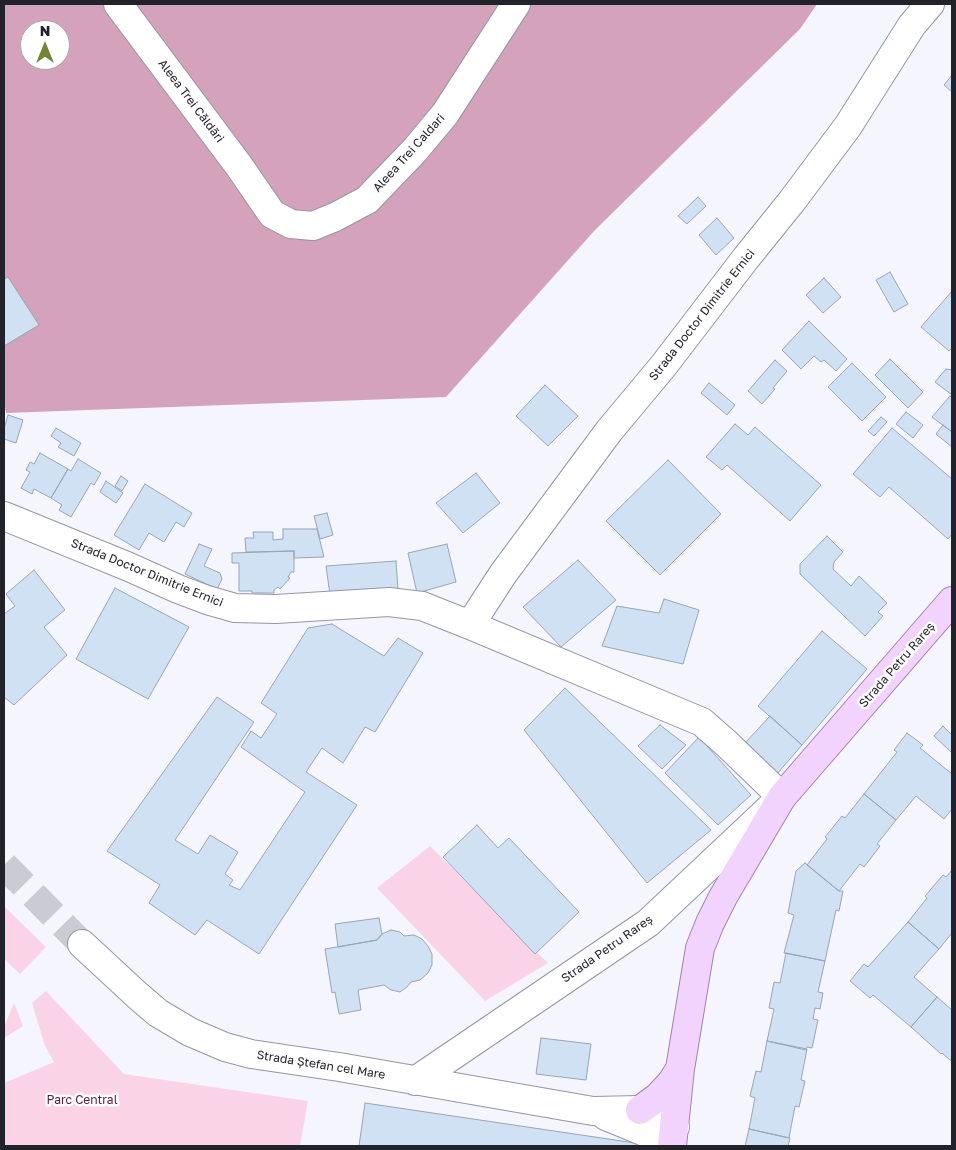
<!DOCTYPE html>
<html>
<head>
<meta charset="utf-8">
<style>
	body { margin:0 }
	#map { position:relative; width:956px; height:1150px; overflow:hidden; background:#f5f5fe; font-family:"Golos Text",sans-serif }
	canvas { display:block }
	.frame { position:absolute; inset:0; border:5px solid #21222a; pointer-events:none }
	.north { position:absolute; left:20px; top:20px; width:50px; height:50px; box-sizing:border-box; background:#fff; border:1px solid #a6a7aa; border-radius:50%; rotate:0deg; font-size:14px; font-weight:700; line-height:20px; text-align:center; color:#21222a }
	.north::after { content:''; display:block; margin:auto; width:18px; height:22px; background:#738434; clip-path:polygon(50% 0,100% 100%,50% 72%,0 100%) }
</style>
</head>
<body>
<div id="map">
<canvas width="956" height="1150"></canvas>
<div class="frame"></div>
<div class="north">N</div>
</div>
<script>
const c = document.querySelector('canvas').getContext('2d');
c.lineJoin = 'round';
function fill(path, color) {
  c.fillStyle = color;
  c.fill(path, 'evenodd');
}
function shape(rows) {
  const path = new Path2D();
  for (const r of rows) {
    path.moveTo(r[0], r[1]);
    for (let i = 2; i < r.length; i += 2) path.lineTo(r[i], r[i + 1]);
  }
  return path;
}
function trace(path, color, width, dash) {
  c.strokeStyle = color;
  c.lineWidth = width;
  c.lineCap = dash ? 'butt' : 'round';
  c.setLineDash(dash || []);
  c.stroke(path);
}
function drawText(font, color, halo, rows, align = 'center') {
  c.font = font + ' "Golos Text",sans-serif';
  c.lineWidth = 5;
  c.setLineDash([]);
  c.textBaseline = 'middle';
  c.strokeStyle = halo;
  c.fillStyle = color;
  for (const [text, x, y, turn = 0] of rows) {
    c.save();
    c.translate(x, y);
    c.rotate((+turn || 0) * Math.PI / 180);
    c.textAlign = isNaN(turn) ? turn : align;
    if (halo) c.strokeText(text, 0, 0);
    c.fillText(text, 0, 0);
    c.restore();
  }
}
fill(shape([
	[430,846,548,963,485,1001,377,888],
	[4,906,46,947,20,974,4,959],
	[46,991,124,1074,308,1101,300,1146,4,1146,4,1083,54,1062,45,1046,32,1003],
	[14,1003,23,1026,4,1038,4,1027]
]), '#fad4e6');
fill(shape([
	[4,4,817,4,800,29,595,230,446,397,6,413,4,401],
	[30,30,60,30,60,60,30,60]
]), '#d4a2ba');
const building = shape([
	[952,75,952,92,944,85,952,75],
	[698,197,706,206,687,224,678,216,698,197],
	[717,218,734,238,716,255,699,235,717,218],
	[890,272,908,304,894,312,876,280,890,272],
	[8,277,39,325,4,346,4,279,8,277],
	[824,278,841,297,823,313,806,295,824,278],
	[952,291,952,348,949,351,921,327,952,291],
	[809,321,847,359,836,371,824,360,821,362,814,356,801,369,782,350,809,321],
	[890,359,923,392,908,408,875,375,890,359],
	[775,360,787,371,773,388,775,389,762,404,748,391,775,360],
	[852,363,886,397,862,421,828,387,852,363],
	[946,369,952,370,952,395,935,382,946,369],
	[709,383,735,405,727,415,701,393,709,383],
	[545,385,578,416,548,446,516,416,545,385],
	[950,396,952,398,952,432,932,417,950,396],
	[906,412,923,425,913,438,896,424,906,412],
	[8,415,23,420,16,443,4,439,4,429,8,415],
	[881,417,887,422,874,436,868,431,881,417],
	[735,424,748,435,755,427,821,485,790,521,727,465,722,470,706,457,735,424],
	[943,425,952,432,952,447,936,434,943,425],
	[56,428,81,443,74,456,58,447,61,443,51,436,56,428],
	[892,428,952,479,952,534,948,539,889,487,880,497,853,474,892,428],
	[40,453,68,469,51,498,34,489,32,494,21,488,30,472,26,470,30,462,34,464,40,453],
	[78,459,101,473,94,485,91,483,71,517,59,510,62,505,51,498,68,469,71,471,78,459],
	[668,460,721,514,660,575,606,521,668,460],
	[476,473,500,503,463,533,436,503,476,473],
	[121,476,128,481,122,491,115,486,121,476],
	[106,481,123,493,116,503,100,492,106,481],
	[145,484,192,513,184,527,176,522,164,542,149,533,139,550,114,535,145,484],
	[327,513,333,535,320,539,314,516,327,513],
	[283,529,317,529,324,557,294,558,294,551,246,552,245,538,254,538,253,532,273,532,273,540,283,539,283,529],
	[827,536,843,552,834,562,833,569,851,586,859,576,887,603,878,612,883,616,865,636,800,574,800,564,827,536],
	[199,544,212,549,204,566,220,573,222,579,217,589,185,574,199,544],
	[447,544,456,582,417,593,408,553,447,544],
	[294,551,294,572,291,572,288,577,290,578,280,589,278,587,274,590,274,593,252,593,252,591,239,591,239,563,232,563,232,553,294,551],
	[578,560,616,600,561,647,523,607,578,560],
	[396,561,398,589,330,595,326,566,396,561],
	[34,570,65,610,44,627,67,655,14,705,4,697,4,614,15,606,6,594,34,570],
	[115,588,189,627,148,699,76,659,115,588],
	[664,599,699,610,683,664,602,646,617,606,659,613,664,599],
	[332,624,384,656,398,638,423,653,375,732,365,727,343,763,322,748,306,772,357,805,259,954,207,920,195,935,149,903,160,885,107,851,217,697,254,722,175,840,198,854,210,835,238,852,225,874,233,880,229,885,240,890,305,792,241,747,251,731,261,738,277,714,261,703,308,628,332,624],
	[822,631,867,669,802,745,758,706,822,631],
	[565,688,711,830,647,883,524,730,565,688],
	[770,716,802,745,777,774,745,743,770,716],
	[660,725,686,745,662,769,638,746,660,725],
	[943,726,952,735,952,751,951,752,934,736,943,726],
	[907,733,923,745,920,748,952,774,952,809,944,819,916,796,896,820,864,794,897,752,894,750,907,733],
	[699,737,751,795,718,825,665,773,699,737],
	[864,794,896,820,877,844,880,846,864,867,860,864,839,891,807,865,827,839,825,837,842,816,845,818,864,794],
	[477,825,498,848,509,838,579,912,535,954,443,857,477,825],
	[805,863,839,891,843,891,839,911,836,910,825,961,784,953,794,915,788,913,796,871,805,863],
	[952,870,952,933,939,949,908,922,927,898,925,896,943,875,946,877,952,870],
	[379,918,382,934,377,940,338,947,335,924,379,918],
	[908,922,939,949,914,977,937,997,911,1027,873,995,870,998,850,981,864,964,868,967,908,922],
	[391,930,400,932,404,936,414,935,422,939,428,946,432,954,432,965,428,973,420,980,411,982,407,987,400,992,391,990,384,985,358,990,361,1010,339,1014,335,992,332,993,325,949,377,940,382,934,391,930],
	[786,953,825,961,818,992,823,993,820,1009,815,1008,813,1019,818,1020,812,1048,807,1047,806,1050,767,1041,774,1009,769,1008,774,982,780,983,786,953],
	[937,997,952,1010,952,1060,950,1060,942,1053,941,1054,911,1027,937,997],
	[541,1038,591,1044,586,1080,536,1074,541,1038],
	[767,1041,807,1049,801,1080,805,1081,799,1107,795,1106,789,1138,749,1129,755,1098,750,1096,756,1071,761,1072,767,1041],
	[365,1103,642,1144,642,1146,359,1146,365,1103],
	[749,1129,790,1138,788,1146,745,1146,749,1129]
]);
fill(building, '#d0e1f3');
trace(building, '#96a5b7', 1);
trace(shape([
	[4,865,82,944]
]), '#cbcbd4', 28, [28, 14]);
const minor = shape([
	[118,4,239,166,272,214,291,224,313,226,335,217,367,200,415,150,445,114,516,4],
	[4,516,129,567,178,589,207,600,235,608,276,609,389,602,422,606,470,625,702,722,727,744,782,797,648,923,415,1081],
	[470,625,503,574,609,431,664,365,746,258,792,201,848,126,912,25,930,4],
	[82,944,137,995,158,1013,190,1032,225,1047,251,1054,339,1067,593,1111,640,1110,664,1117,675,1127],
	[606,1116,645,1132,661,1146]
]);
const major = shape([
	[640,1110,658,1097,671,1083,680,1069],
	[672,1146,680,1069,700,948,710,923,723,897,782,797,952,601]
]);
trace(minor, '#9495aa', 30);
trace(major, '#a282b3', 30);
trace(minor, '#fff', 28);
trace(major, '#f1d3fe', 28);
drawText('12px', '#21222a', '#fff', [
	["Aleea Trei Căldări",191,101,53],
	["Aleea Trei Caldari",409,153,-48],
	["Strada Doctor Dimitrie Ernici",702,315,-52],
	["Strada Doctor Dimitrie Ernici",147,573,22],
	["Strada Petru Rareș",897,665,-49],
	["Strada Petru Rareș",607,949,-35],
	["Strada Ștefan cel Mare",321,1065,9]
]);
drawText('12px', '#581c3e', '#fff', [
	["Parc Central",82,1100]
]);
</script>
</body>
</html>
